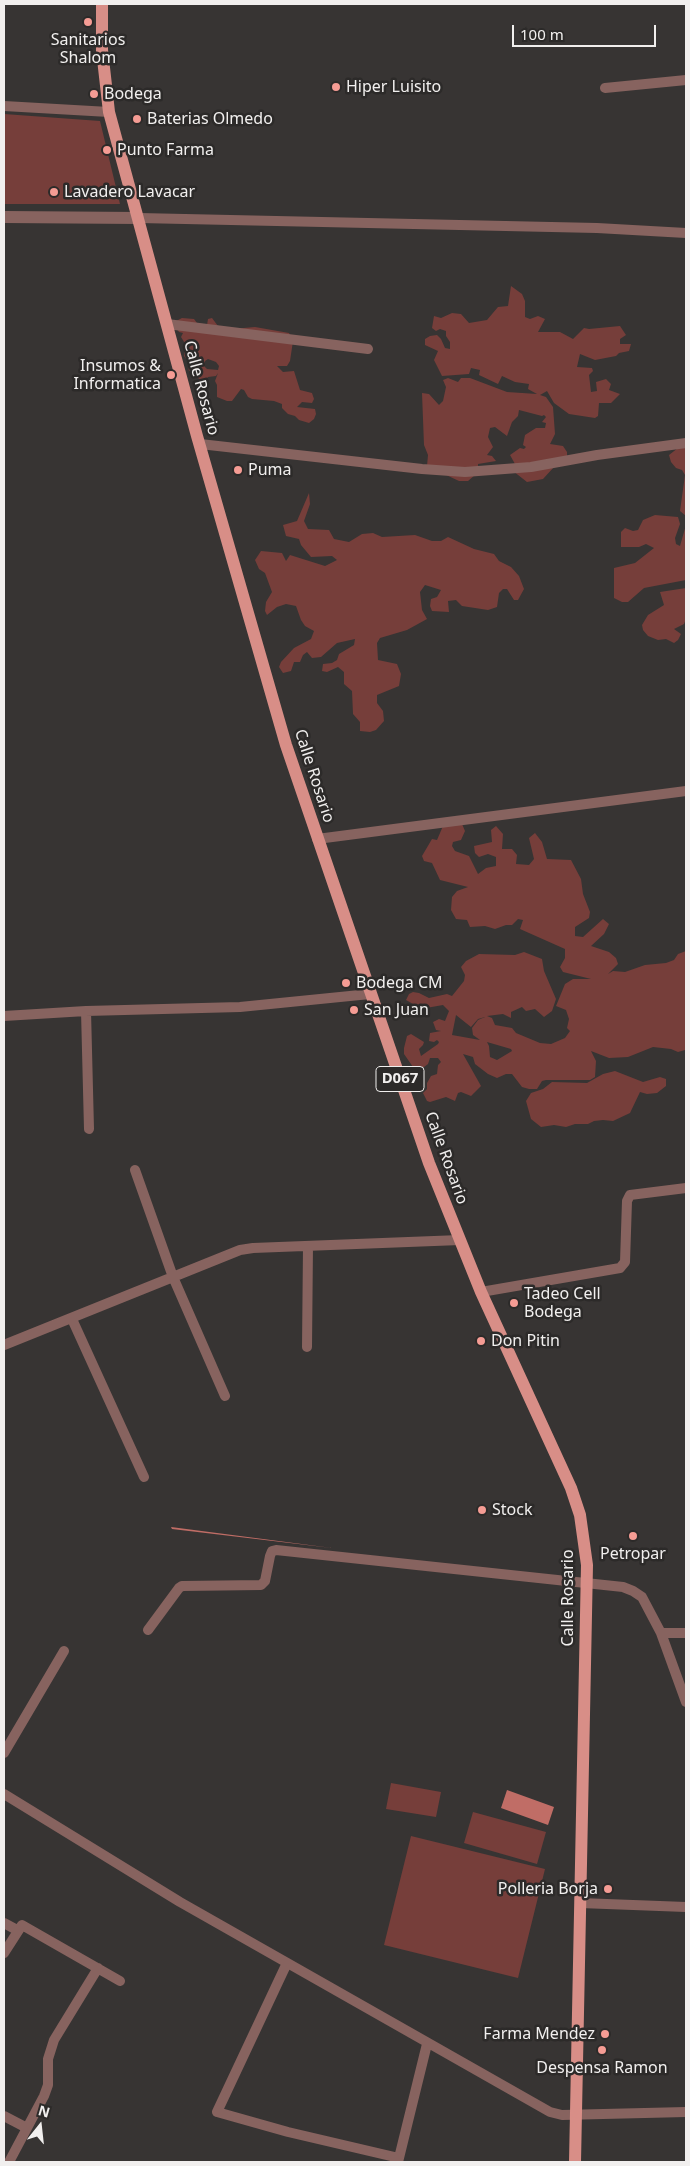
<!DOCTYPE html>
<html>
<head>
<meta charset="utf-8">
<style>
	body { margin:0 }
	#map { position:relative; width:690px; height:2166px; overflow:hidden; background:#373433; font-family:"Noto Sans",sans-serif }
	canvas { display:block }
	.frame { position:absolute; inset:0; border:5px solid #f1efee; pointer-events:none }
	.north { position:absolute; left:15px; top:2101px; width:50px; height:50px; -webkit-text-stroke:4px #2c2a29; paint-order:stroke; rotate:16deg; font-size:14px; font-weight:700; line-height:20px; text-align:center; color:#f1efee }
	.north::after { content:''; display:block; margin:auto; width:18px; height:22px; background:#f1efee; clip-path:polygon(50% 0,100% 100%,50% 72%,0 100%) }
	.scale { position:absolute; left:512px; top:25px; width:144px; height:22px; box-sizing:border-box; border:2px solid #f1efee; border-top:0; padding-left:6px; font-size:15px; line-height:18px; white-space:nowrap; color:#f1efee; -webkit-text-stroke:4px #2c2a29; paint-order:stroke }
</style>
</head>
<body>
<div id="map">
<canvas width="690" height="2166"></canvas>
<div class="frame"></div>
<div class="north">N</div>
<div class="scale">100 m</div>
</div>
<script>
const c = document.querySelector('canvas').getContext('2d');
c.lineJoin = 'round';
function fill(path, color) {
  c.fillStyle = color;
  c.fill(path, 'evenodd');
}
function shape(rows) {
  const path = new Path2D();
  for (const r of rows) {
    path.moveTo(r[0], r[1]);
    for (let i = 2; i < r.length; i += 2) path.lineTo(r[i], r[i + 1]);
  }
  return path;
}
function trace(path, color, width, dash) {
  c.strokeStyle = color;
  c.lineWidth = width;
  c.lineCap = dash ? 'butt' : 'round';
  c.setLineDash(dash || []);
  c.stroke(path);
}
function drawText(font, color, halo, rows, align = 'center') {
  c.font = font + ' "Noto Sans",sans-serif';
  c.lineWidth = 5;
  c.setLineDash([]);
  c.textBaseline = 'middle';
  c.strokeStyle = halo;
  c.fillStyle = color;
  for (const [text, x, y, turn = 0] of rows) {
    c.save();
    c.translate(x, y);
    c.rotate((+turn || 0) * Math.PI / 180);
    c.textAlign = isNaN(turn) ? turn : align;
    if (halo) c.strokeText(text, 0, 0);
    c.fillText(text, 0, 0);
    c.restore();
  }
}
fill(shape([
	[4,114,100,121,120,204,4,204],
	[511,286,522,294,525,301,525,317,530,319,538,316,545,319,538,332,560,332,573,339,584,328,589,329,620,326,626,335,620,339,620,344,631,344,629,351,619,353,616,356,595,360,580,354,577,367,592,368,593,371,589,375,591,392,597,391,596,382,606,379,611,384,609,390,620,394,611,403,599,403,598,416,595,418,569,414,554,403,547,391,540,395,546,397,553,407,555,434,550,444,563,446,567,452,567,457,554,467,543,479,527,482,513,471,515,464,510,455,520,448,524,449,526,447,523,445,525,435,536,428,545,428,546,423,542,422,546,417,544,415,542,416,519,410,518,416,512,422,507,436,495,427,490,428,488,437,493,447,487,455,492,456,496,461,478,464,478,471,475,475,468,481,459,481,427,466,428,455,424,445,422,393,429,394,439,405,443,401,446,387,443,380,448,378,458,382,461,378,470,378,507,392,537,394,528,389,529,384,515,382,502,376,498,384,479,375,480,370,471,368,469,374,442,376,434,360,438,351,425,345,425,339,430,336,437,335,441,339,445,348,450,349,450,342,446,336,446,331,440,329,436,331,432,328,434,316,441,318,452,313,461,314,469,323,487,320,498,307,508,306],
	[182,318,194,319,197,323,207,325,208,319,212,318,221,330,255,327,289,333,293,341,290,361,287,366,277,366,283,372,294,371,300,390,312,393,314,399,312,403,302,402,297,407,315,409,316,414,314,419,309,423,299,420,295,416,288,414,282,408,282,404,274,401,252,399,248,397,244,390,241,389,232,401,227,401,217,397,217,385,215,381,218,373,216,376,208,377,204,382,195,376,198,371,196,368,189,371,188,366,191,364,184,356,185,351,192,345,186,345,181,337,183,333,179,332,175,326,176,321],
	[208,359,216,362,219,366,218,370,207,369,204,366,205,361],
	[686,447,686,516,680,511,685,475,682,470,676,468,671,462,669,455,678,448],
	[309,493,310,504,304,521,308,529,329,530,334,539,349,542,362,534,373,533,382,537,415,535,432,541,441,541,448,537,474,549,494,554,499,561,511,567,519,576,524,589,518,600,514,600,507,589,503,589,499,593,497,607,488,610,462,606,456,600,448,601,449,612,432,611,430,606,431,599,437,597,441,590,425,585,420,592,422,610,427,619,407,630,380,638,377,643,378,660,397,664,401,674,399,686,377,695,377,703,383,711,384,721,376,730,370,732,360,731,360,722,353,714,352,691,344,684,344,672,338,667,327,672,322,671,323,664,332,663,337,660,339,654,354,645,355,639,337,643,321,657,312,658,307,652,303,655,300,662,294,662,291,671,283,673,279,667,281,662,294,648,311,639,314,631,305,626,301,620,296,606,286,604,277,607,267,615,265,611,266,602,272,592,265,573,259,569,255,560,261,551,282,553,286,561,290,555,325,566,337,560,332,556,311,557,301,545,299,539,286,536,283,525,297,521],
	[655,515,678,517,680,524,675,538,676,544,680,546,686,525,686,580,644,588,628,602,622,602,614,598,614,568,635,563,654,548,646,544,639,547,621,547,621,532,625,528,633,531,638,530,643,520],
	[686,588,686,619,684,624,674,629,681,634,678,640,674,643,666,639,658,640,648,636,643,630,642,625,648,615,664,605,660,592],
	[462,824,465,831,461,840,453,842,452,846,455,851,469,856,478,874,486,868,496,866,496,857,488,854,479,857,475,853,474,846,492,842,491,830,496,826,503,834,502,849,512,849,517,855,516,864,529,865,534,859,529,838,535,833,542,842,547,859,571,860,581,879,583,894,590,912,589,918,575,927,575,936,583,937,603,919,609,924,604,934,591,946,609,952,616,958,618,964,608,974,613,971,625,972,645,965,666,963,674,960,678,954,686,951,686,1048,685,1050,678,1052,671,1049,653,1047,628,1057,609,1058,591,1051,596,1061,595,1077,590,1080,546,1080,542,1081,537,1089,529,1089,522,1087,512,1074,506,1074,497,1078,488,1074,475,1064,473,1057,463,1054,481,1086,471,1096,461,1092,458,1093,455,1101,446,1097,430,1102,427,1101,423,1093,427,1089,427,1083,431,1076,437,1074,438,1065,441,1062,438,1058,430,1058,428,1064,424,1067,413,1067,404,1054,404,1048,407,1036,411,1034,424,1042,423,1045,419,1049,421,1056,438,1044,439,1042,437,1040,434,1042,429,1041,430,1033,441,1031,436,1030,433,1022,439,1019,445,1021,449,1011,443,1005,426,1008,413,1004,406,1000,409,994,413,992,419,993,429,998,447,994,452,996,464,981,465,975,461,967,466,961,479,954,515,955,524,952,542,959,544,971,556,999,552,1011,544,1017,535,1009,526,1011,522,1007,511,1012,511,1018,503,1014,487,1016,492,1018,495,1025,512,1028,516,1033,540,1043,551,1044,565,1038,570,1031,567,1028,569,1019,566,1010,556,1006,565,984,573,979,591,979,563,972,560,967,565,958,565,949,520,929,523,920,518,919,512,925,506,925,495,929,485,926,470,927,467,920,456,919,451,910,452,897,457,891,468,887,440,880,432,863,424,861,422,856,432,839,437,840,443,826],
	[456,1015,471,1027,478,1019,485,1017,478,1020,472,1028,473,1035,480,1040,452,1035],
	[487,1042,511,1049,512,1051,497,1060,490,1057,489,1046],
	[615,1071,643,1082,660,1077,666,1079,666,1086,657,1093,647,1094,640,1092,630,1113,613,1121,603,1120,594,1121,588,1124,575,1124,566,1127,554,1125,541,1127,531,1119,526,1101,531,1093,543,1089,552,1082,587,1083,603,1074],
	[391,1783,441,1792,436,1817,386,1809],
	[473,1812,546,1832,537,1864,464,1843],
	[411,1836,545,1869,518,1978,384,1945]
]), '#763e3a');
fill(shape([
	[171,1527,332,1548,172,1529],
	[507,1790,554,1807,548,1825,501,1808]
]), '#c06d66');
trace(shape([
	[605,88,686,80],
	[4,106,109,112],
	[139,218,597,228,686,233],
	[167,324,368,349],
	[200,444,422,469,465,472,531,467,597,455,686,443],
	[317,839,686,791],
	[86,1011,89,1129],
	[4,1016,86,1011,240,1007,370,994],
	[135,1170,173,1277,225,1396],
	[481,1292,620,1268,625,1262,627,1201,630,1195,686,1188],
	[72,1319,144,1477],
	[4,1345,240,1250,253,1248,460,1240],
	[307,1347,308,1246],
	[148,1630,179,1588,182,1586,261,1585,265,1581,270,1556,272,1551,276,1550,623,1587,633,1591,642,1597,661,1633,686,1702],
	[661,1633,686,1633],
	[4,1753,64,1651],
	[4,1794,180,1902,550,2112,562,2115,686,2112],
	[580,1903,686,1907],
	[4,1923,17,1930],
	[4,1953,22,1925,120,1981],
	[287,1963,217,2112,288,2132,399,2158],
	[4,2116,27,2128],
	[9,2162,44,2096,48,2085,48,2059,54,2040,98,1968],
	[398,2162,427,2044]
]), '#87635f', 10);
trace(shape([
	[4,217,139,218]
]), '#87635f', 12);
trace(shape([
	[102,4,102,50,109,112,197,436,286,745,429,1163,481,1292,571,1488,580,1515,587,1565,575,2162]
]), '#d88e87', 12);
for (const [x, y, r, color] of [
	[88,22,5,"#f59c94"],
	[336,87,5,"#f59c94"],
	[94,94,5,"#f59c94"],
	[137,119,5,"#f59c94"],
	[107,150,5,"#f59c94"],
	[54,192,5,"#f59c94"],
	[171,375,5,"#f59c94"],
	[238,470,5,"#f59c94"],
	[346,983,5,"#f59c94"],
	[354,1010,5,"#f59c94"],
	[514,1303,5,"#f59c94"],
	[481,1341,5,"#f59c94"],
	[482,1510,5,"#f59c94"],
	[633,1536,5,"#f59c94"],
	[608,1889,5,"#f59c94"],
	[605,2034,5,"#f59c94"],
	[602,2050,5,"#f59c94"]
]) {
  const dot = new Path2D();
  dot.arc(x, y, r, 0, 2 * Math.PI);
  c.fillStyle = color;
  c.fill(dot);
  trace(dot, '#2c2a29', 2);
}
for (const [x, y, w] of [
	[400,1079,48]
]) {
  const box = new Path2D();
  box.roundRect(x - w / 2, y - 12.5, w, 25, 4);
  c.fillStyle = '#2c2a29';
  c.fill(box);
  trace(box, '#f1efee', 1);
}
drawText('bold 15px', '#f1efee', null, [
	["D067",400,1079]
]);
drawText('16px', '#f1efee', '#2c2a29', [
	["Sanitarios",88,40,"center"],
	["Shalom",88,58,"center"],
	["Hiper Luisito",346,87],
	["Bodega",104,94],
	["Baterias Olmedo",147,119],
	["Punto Farma",117,150],
	["Lavadero Lavacar",64,192],
	["Insumos &",161,366,"right"],
	["Informatica",161,384,"right"],
	["Puma",248,470],
	["Bodega CM",356,983],
	["San Juan",364,1010],
	["Tadeo Cell",524,1294],
	["Bodega",524,1312],
	["Don Pitin",491,1341],
	["Stock",492,1510],
	["Petropar",633,1554,"center"],
	["Polleria Borja",598,1889,"right"],
	["Farma Mendez",595,2034,"right"],
	["Despensa Ramon",602,2068,"center"]
], 'left');
drawText('16px', '#f1efee', '#2c2a29', [
	["Calle Rosario",201,388,75],
	["Calle Rosario",314,776,72],
	["Calle Rosario",446,1158,70],
	["Calle Rosario",568,1598,-90]
]);
</script>
</body>
</html>
